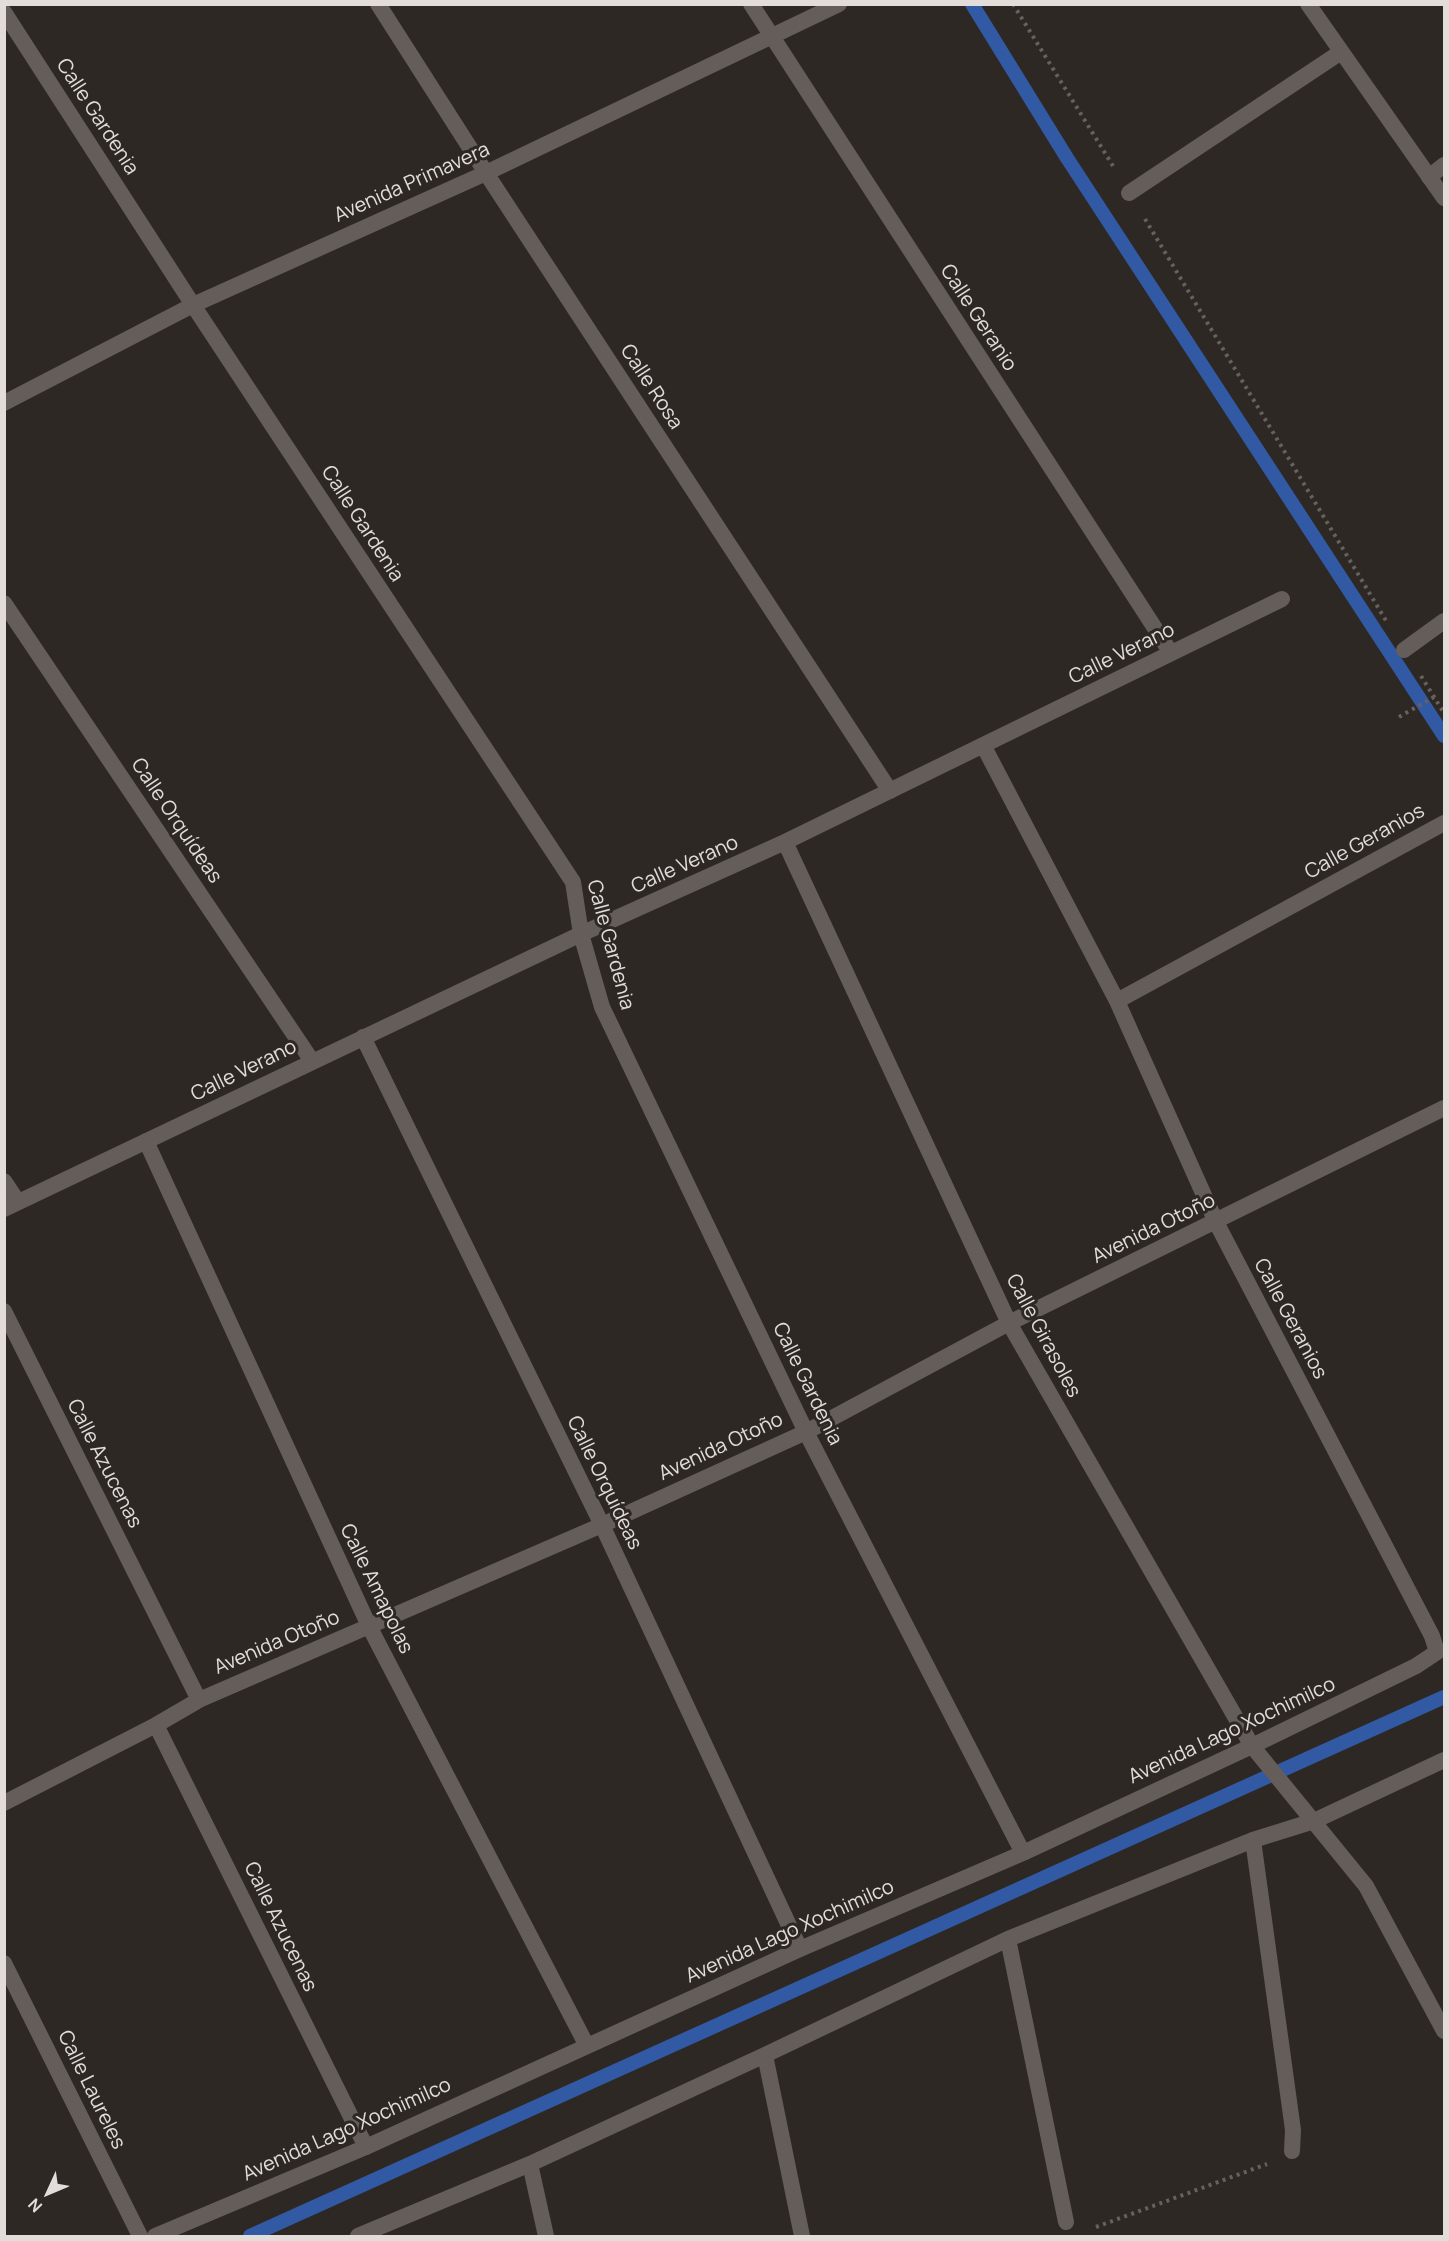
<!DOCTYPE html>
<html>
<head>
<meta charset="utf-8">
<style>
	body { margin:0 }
	#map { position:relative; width:1449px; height:2241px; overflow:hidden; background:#2e2825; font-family:Manrope,sans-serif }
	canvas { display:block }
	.frame { position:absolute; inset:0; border:6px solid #e2dddb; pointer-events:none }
	.north { position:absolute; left:18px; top:2163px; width:60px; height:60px; -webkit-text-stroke:4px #2e2825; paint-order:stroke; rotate:226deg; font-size:16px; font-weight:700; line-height:24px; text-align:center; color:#e2dddb }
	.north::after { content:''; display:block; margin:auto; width:21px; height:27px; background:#e2dddb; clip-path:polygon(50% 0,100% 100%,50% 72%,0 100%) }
</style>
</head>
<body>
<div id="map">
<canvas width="1449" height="2241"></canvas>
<div class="frame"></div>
<div class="north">N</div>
</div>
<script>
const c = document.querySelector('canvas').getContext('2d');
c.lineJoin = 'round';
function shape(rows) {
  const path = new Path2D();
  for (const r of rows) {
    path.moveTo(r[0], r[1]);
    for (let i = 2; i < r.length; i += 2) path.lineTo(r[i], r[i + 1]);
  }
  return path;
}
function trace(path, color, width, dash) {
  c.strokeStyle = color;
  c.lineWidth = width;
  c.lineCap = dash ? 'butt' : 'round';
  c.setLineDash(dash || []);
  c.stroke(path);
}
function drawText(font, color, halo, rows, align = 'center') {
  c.font = font + ' Manrope,sans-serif';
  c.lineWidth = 6;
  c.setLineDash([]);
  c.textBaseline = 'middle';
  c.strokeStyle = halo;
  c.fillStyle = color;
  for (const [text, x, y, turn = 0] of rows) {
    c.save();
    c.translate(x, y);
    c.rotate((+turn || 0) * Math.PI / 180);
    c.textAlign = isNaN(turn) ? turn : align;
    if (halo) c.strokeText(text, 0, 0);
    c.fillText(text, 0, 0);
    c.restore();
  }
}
trace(shape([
	[972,4,1067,158,1444,736],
	[250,2236,1444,1697]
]), '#325aa4', 14);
trace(shape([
	[1013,4,1113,166],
	[1145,219,1388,624],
	[1421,676,1444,713],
	[1399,717,1434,697],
	[1096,2227,1267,2164]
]), '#66615e', 4, [3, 4.5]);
trace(shape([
	[378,4,486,173,890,791],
	[751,4,1171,653],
	[4,12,193,305,573,882,581,934,602,1007,806,1432,1023,1853],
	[1429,177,1444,165],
	[1129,193,1341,52],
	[4,603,312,1061],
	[1404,650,1444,621],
	[785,842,1009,1323,1252,1746,1366,1886,1444,2031],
	[1117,1001,1444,823],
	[363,1037,602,1525,800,1949],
	[146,1141,369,1626,587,2046],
	[4,1181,18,1202],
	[4,1209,581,934,785,842,1282,599],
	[4,1311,199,1700],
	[156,1725,366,2147],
	[4,1803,156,1725,199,1700,602,1525,806,1432,1009,1323,1444,1108],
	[1253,1840,1293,2130,1292,2151],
	[1008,1939,1066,2222],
	[4,1963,140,2236],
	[765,2055,802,2236],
	[530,2164,546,2236],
	[155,2236,366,2147,800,1949,1023,1853,1252,1746,1416,1666,1437,1652,1432,1636,1216,1222,1117,1001,983,745],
	[358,2236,530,2164,765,2055,1008,1939,1253,1840,1314,1821,1444,1760]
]), '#645d5a', 16);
trace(shape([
	[1308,4,1444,198],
	[4,403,193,305,486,173,839,4]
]), '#645d5a', 16);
drawText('20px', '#e2dddb', '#2e2825', [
	["Calle Gardenia",97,117,57],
	["Avenida Primavera",412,183,-24],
	["Calle Geranio",978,318,57],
	["Calle Rosa",651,387,57],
	["Calle Gardenia",362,524,57],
	["Calle Verano",1122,654,-26],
	["Calle Orquídeas",176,821,56],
	["Calle Geranios",1365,842,-29],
	["Calle Verano",685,865,-24],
	["Calle Gardenia",610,945,75],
	["Calle Verano",244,1071,-26],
	["Avenida Otoño",1154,1229,-26],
	["Calle Geranios",1290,1319,62],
	["Calle Girasoles",1043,1336,62],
	["Calle Gardenia",807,1384,64],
	["Avenida Otoño",721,1447,-25],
	["Calle Azucenas",104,1464,63],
	["Calle Orquídeas",604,1483,64],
	["Calle Amapolas",376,1589,64],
	["Avenida Otoño",277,1643,-23],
	["Avenida Lago Xochimilco",1232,1731,-25],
	["Calle Azucenas",280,1927,64],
	["Avenida Lago Xochimilco",790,1932,-24],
	["Calle Laureles",91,2090,64],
	["Avenida Lago Xochimilco",347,2130,-24]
]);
</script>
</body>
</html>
